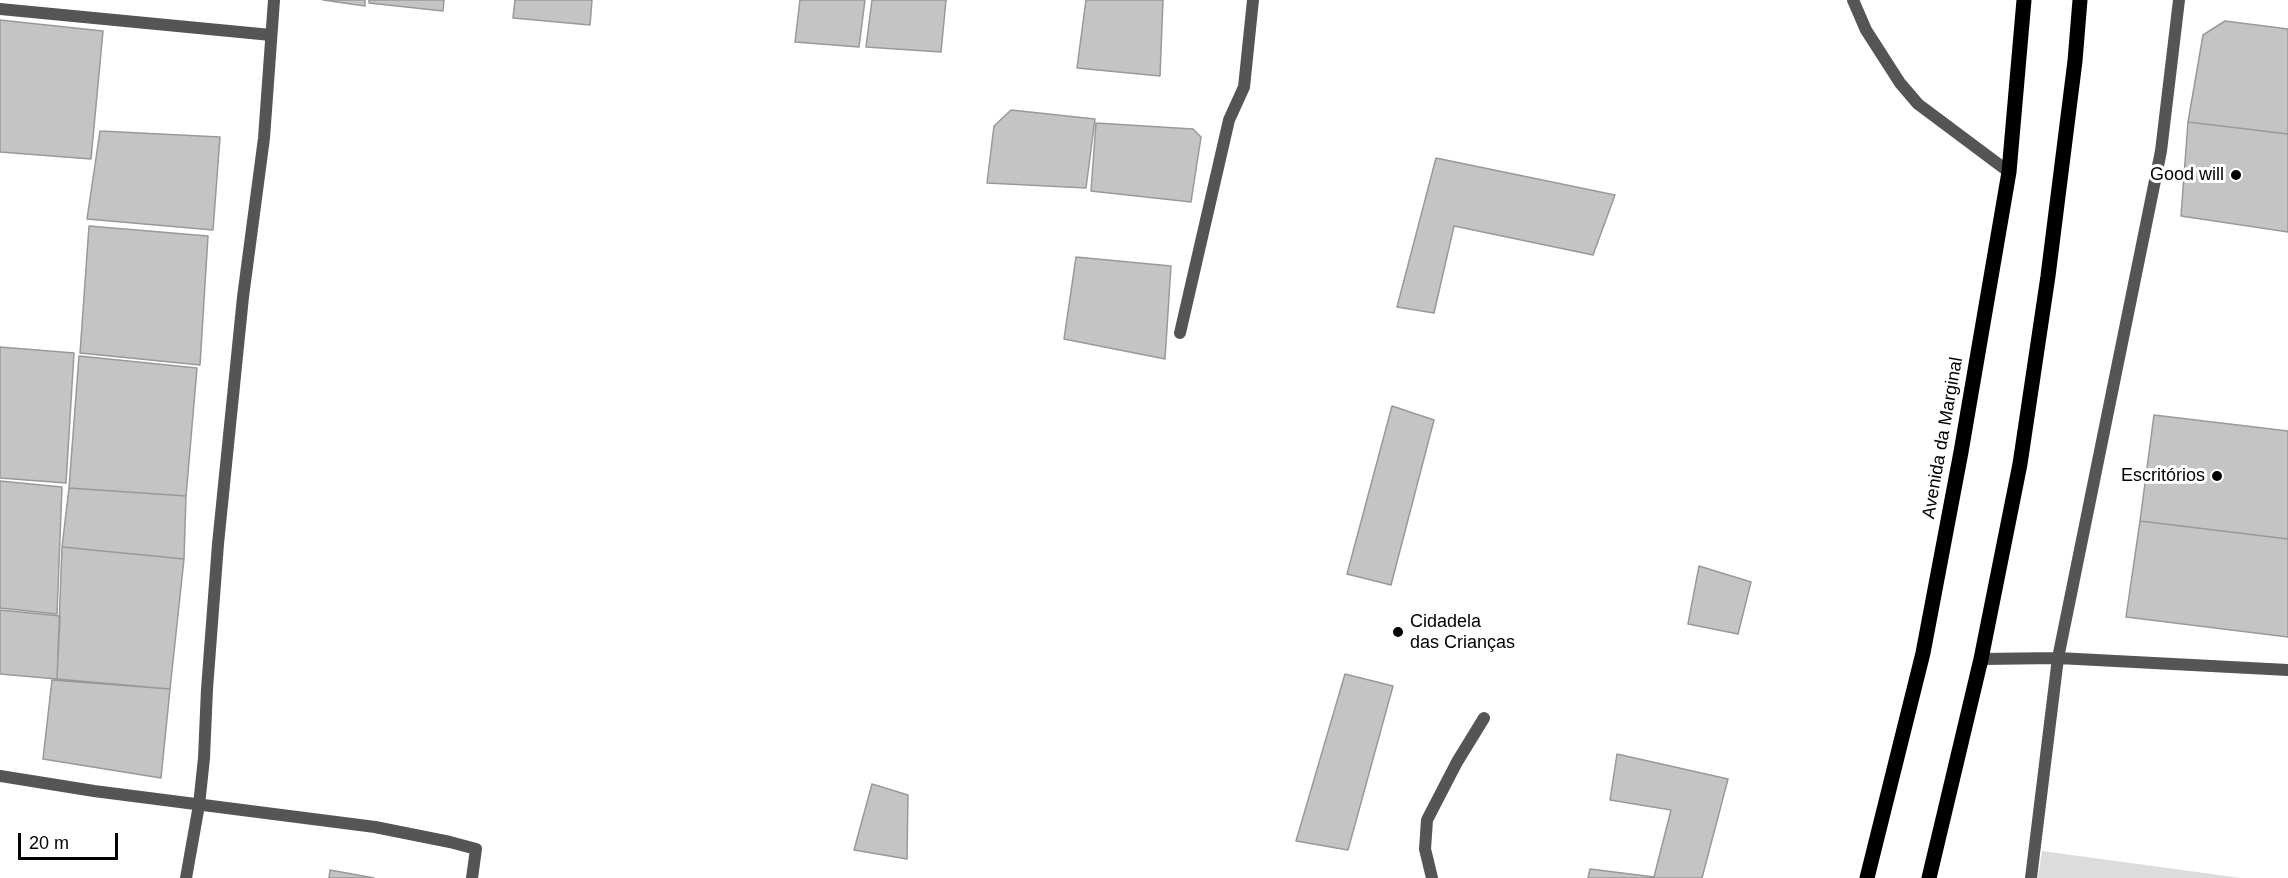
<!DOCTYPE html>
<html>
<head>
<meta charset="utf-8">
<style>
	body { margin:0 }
	#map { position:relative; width:2288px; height:878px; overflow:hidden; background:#fff; font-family:Arial,sans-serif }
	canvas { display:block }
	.scale { position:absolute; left:18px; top:833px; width:100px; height:27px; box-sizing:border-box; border:3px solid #000; border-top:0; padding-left:8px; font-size:18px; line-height:21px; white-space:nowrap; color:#000; -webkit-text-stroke:4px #fff; paint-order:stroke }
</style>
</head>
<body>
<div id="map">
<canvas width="2288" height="878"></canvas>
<div class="scale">20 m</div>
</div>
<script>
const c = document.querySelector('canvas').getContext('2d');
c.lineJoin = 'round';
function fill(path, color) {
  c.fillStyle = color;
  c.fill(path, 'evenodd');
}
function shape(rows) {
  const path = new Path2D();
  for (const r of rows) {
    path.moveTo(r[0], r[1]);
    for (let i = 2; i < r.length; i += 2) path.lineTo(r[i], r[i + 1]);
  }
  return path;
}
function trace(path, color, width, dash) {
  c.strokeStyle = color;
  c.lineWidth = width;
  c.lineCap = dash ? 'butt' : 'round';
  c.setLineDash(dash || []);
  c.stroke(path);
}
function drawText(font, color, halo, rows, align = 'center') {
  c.font = font + ' Arial,sans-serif';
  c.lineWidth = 6;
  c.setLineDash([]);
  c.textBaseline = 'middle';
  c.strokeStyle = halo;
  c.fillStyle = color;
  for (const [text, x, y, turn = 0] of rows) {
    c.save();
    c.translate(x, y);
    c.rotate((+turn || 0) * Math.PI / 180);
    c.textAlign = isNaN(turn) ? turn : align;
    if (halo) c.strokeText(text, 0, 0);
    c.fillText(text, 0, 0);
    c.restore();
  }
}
fill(shape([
	[2042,851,2241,878,2038,878]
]), '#dcdcdc');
const building = shape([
	[323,0,365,0,365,6,323,0],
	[369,0,444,0,443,11,369,3,369,0],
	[515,0,592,0,590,25,513,18,515,0],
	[800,0,865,0,859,47,795,42,800,0],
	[872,0,946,0,941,52,866,47,872,0],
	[1086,0,1163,0,1160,76,1077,68,1086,0],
	[0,20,103,31,91,159,0,152,0,20],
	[2225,21,2288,29,2288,134,2188,122,2203,35,2225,21],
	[1011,110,1095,119,1086,188,987,183,994,126,1011,110],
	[2188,122,2288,134,2288,232,2181,216,2188,122],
	[1096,123,1193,129,1201,137,1191,202,1091,191,1096,123],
	[100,131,220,137,213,230,87,219,100,131],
	[1436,158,1615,195,1593,255,1454,226,1434,313,1397,307,1436,158],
	[89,226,208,236,200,365,80,353,89,226],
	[1076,257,1171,266,1165,359,1064,339,1076,257],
	[0,347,74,353,66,483,0,478,0,347],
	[79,356,197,368,186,496,69,488,79,356],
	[1392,406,1434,420,1391,585,1347,574,1392,406],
	[2154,415,2288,431,2288,539,2140,521,2154,415],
	[0,481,62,487,57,614,0,608,0,481],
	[69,488,186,496,184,559,62,547,69,488],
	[2140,521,2288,539,2288,637,2126,617,2140,521],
	[62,547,184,559,170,689,57,679,62,547],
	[1699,566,1751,582,1738,634,1688,624,1699,566],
	[0,610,60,616,57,679,0,674,0,610],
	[1345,674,1393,686,1348,850,1296,841,1345,674],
	[52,680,170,689,161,778,43,759,52,680],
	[1617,754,1728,779,1702,878,1588,878,1590,869,1654,877,1671,810,1610,800,1617,754],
	[872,784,908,795,907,859,854,850,872,784],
	[330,870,374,878,329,878,330,870]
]);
fill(building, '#c4c4c4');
trace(building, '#999', 1.5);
trace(shape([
	[1432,878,1425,849,1427,820,1457,762,1484,718]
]), '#555', 12);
trace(shape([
	[1853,0,1866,30,1900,83,1918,104,2009,172],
	[0,9,271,35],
	[1180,333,1229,120,1244,87,1253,0],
	[1981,659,2058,658,2288,670],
	[0,776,94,791,375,827,450,842,476,849,472,878],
	[186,878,199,805,204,758,207,689,218,544,243,297,264,138,274,0],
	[2031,878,2058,658,2161,151,2179,0]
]), '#555', 12);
trace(shape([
	[1867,878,1923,653,1961,452,2009,172,2024,0],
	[1929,878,1981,659,2020,464,2048,276,2075,61,2080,0]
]), '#000', 15);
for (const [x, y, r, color] of [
	[2236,175,6,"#000"],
	[2217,476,6,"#000"],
	[1398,632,6,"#000"]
]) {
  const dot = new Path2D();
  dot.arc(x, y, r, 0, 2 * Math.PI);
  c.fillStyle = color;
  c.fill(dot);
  trace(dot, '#fff', 2);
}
drawText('18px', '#000', '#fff', [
	["Good will",2224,175],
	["Escritórios",2205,476],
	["Cidadela",1410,622,"left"],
	["das Crianças",1410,643,"left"]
], 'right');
drawText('18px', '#000', '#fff', [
	["Avenida da Marginal",1943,438,-80]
]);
</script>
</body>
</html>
